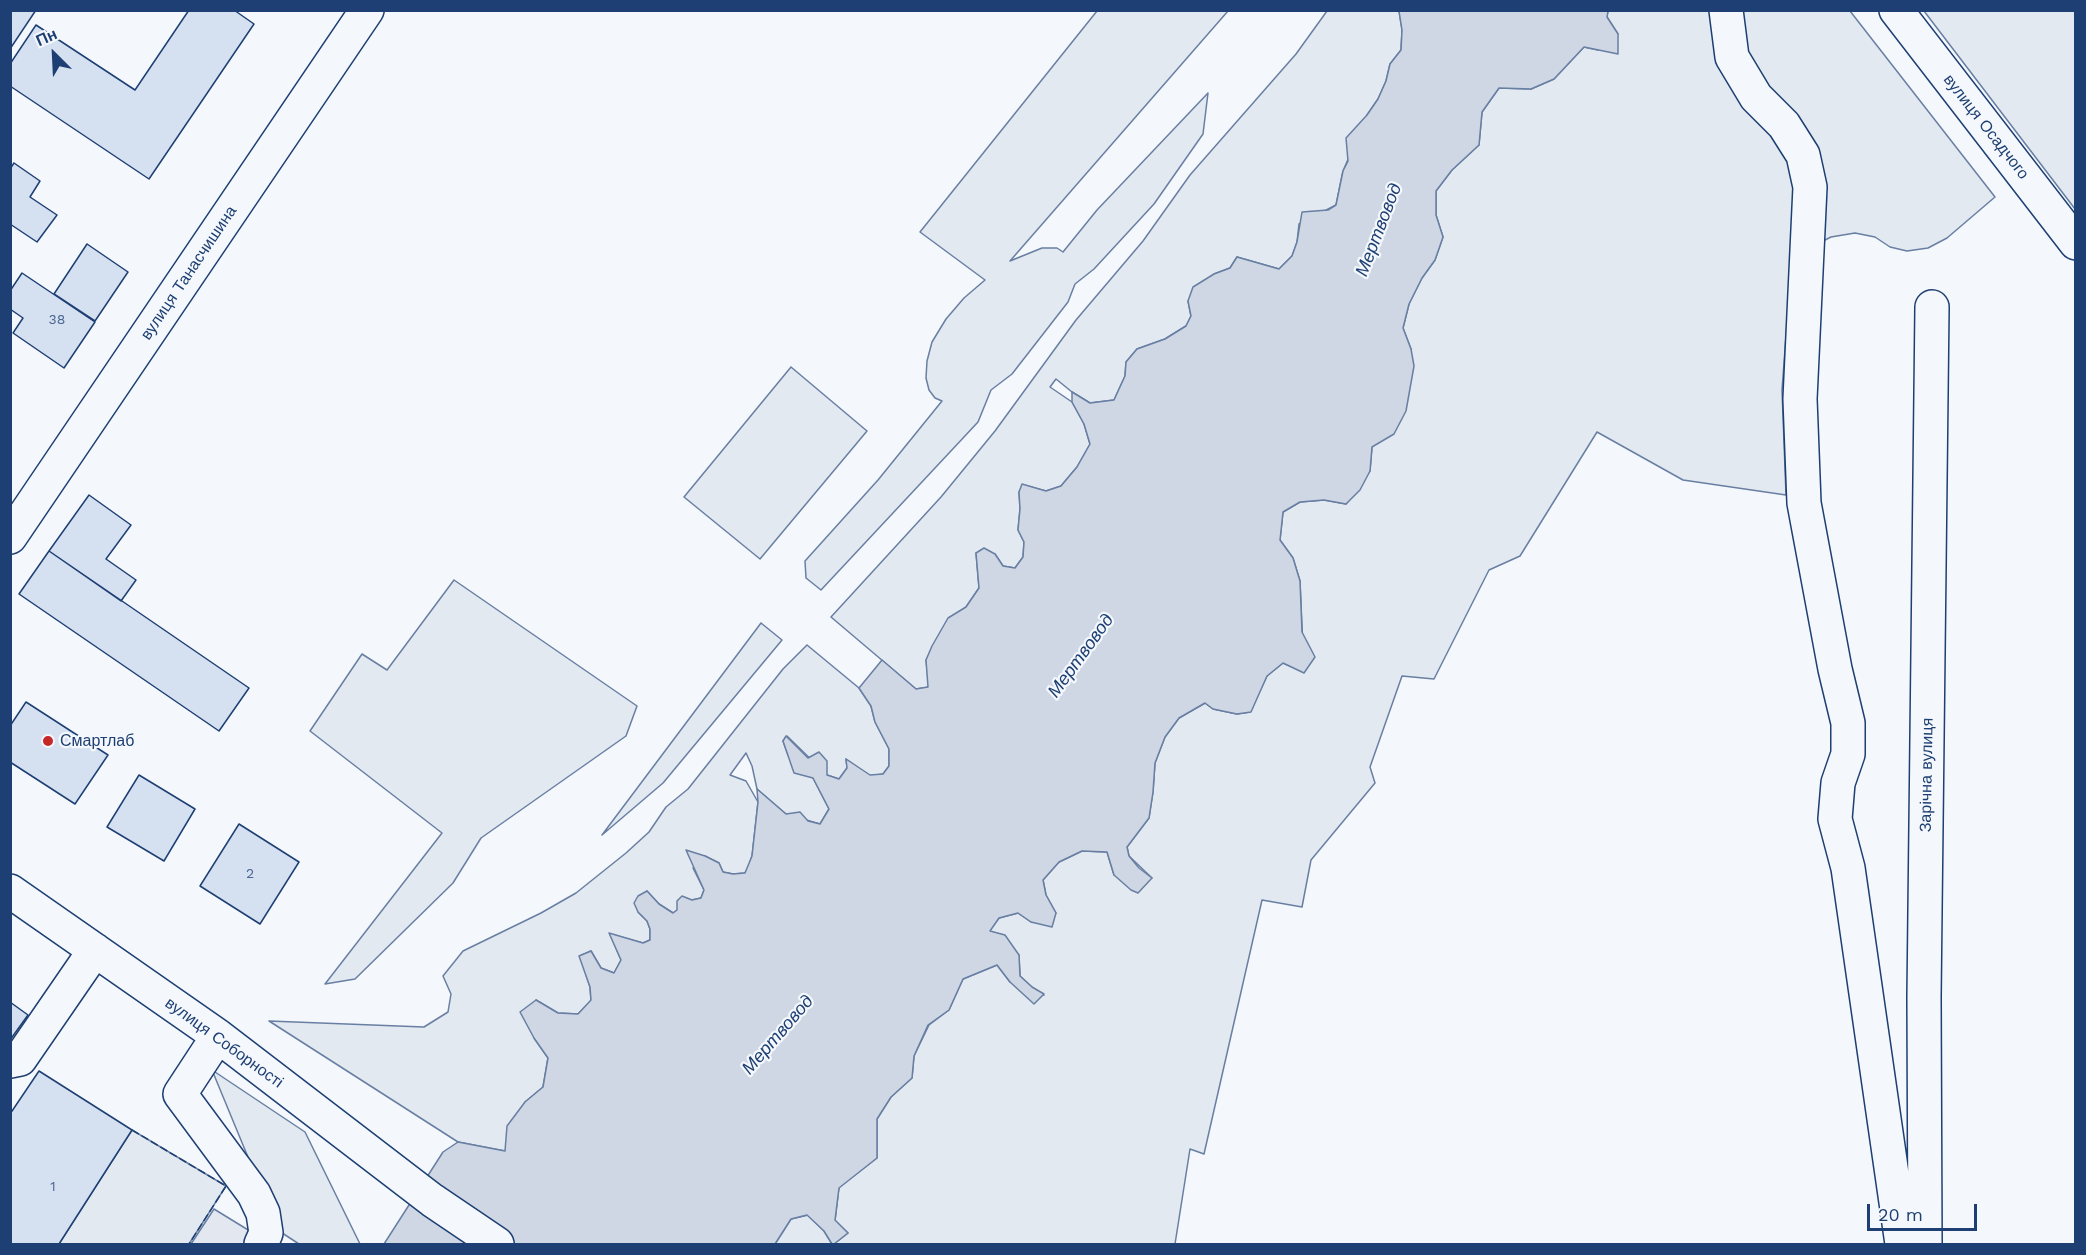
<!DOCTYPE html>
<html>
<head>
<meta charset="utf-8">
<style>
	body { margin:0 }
	#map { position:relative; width:2086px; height:1255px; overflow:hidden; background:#f4f7fb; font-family:"Work Sans",sans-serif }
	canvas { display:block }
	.frame { position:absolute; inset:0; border:12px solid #1d3f73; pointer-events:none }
	.north { position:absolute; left:24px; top:24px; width:60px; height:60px; -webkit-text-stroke:4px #f4f7fb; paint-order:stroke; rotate:336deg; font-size:16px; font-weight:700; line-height:24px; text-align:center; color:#1d3f73 }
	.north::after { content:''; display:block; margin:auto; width:21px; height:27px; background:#1d3f73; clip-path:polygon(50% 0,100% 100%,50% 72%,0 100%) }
	.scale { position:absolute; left:1867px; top:1204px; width:110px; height:27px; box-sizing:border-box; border:3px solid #1d3f73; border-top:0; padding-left:8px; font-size:18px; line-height:21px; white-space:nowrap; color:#1d3f73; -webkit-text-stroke:4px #f4f7fb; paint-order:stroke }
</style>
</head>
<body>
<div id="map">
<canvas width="2086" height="1255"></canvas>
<div class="frame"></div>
<div class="north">Пн</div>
<div class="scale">20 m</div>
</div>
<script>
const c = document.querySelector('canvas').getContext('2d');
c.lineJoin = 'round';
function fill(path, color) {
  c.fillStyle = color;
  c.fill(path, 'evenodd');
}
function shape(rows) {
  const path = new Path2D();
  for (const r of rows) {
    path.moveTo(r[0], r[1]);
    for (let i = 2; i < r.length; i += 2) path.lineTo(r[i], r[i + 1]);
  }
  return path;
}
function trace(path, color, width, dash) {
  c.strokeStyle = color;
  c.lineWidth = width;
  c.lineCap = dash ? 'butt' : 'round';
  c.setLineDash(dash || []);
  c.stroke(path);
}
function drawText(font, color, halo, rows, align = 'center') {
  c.font = font + ' "Work Sans",sans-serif';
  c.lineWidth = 4.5;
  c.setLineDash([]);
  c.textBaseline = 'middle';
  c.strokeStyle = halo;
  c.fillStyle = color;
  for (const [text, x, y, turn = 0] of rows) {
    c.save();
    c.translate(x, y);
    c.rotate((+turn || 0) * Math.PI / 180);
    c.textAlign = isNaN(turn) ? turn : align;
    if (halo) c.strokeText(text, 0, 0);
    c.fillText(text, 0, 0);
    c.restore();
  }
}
const green = shape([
	[1097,11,1228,11,1010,261,1042,248,1057,248,1063,252,1097,210,1208,93,1203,134,1154,204,1094,269,1075,284,1068,302,1012,374,991,390,978,422,821,590,806,578,805,561,878,480,942,401,935,398,929,390,926,378,927,361,932,342,946,319,964,298,985,280,920,232,1097,11],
	[1327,11,1399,11,1402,30,1401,50,1390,64,1386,81,1378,99,1367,115,1343,171,1336,205,1299,224,1297,242,1292,256,1279,269,1237,257,1230,268,1214,274,1188,301,1191,316,1186,326,1165,339,1137,349,1126,362,1125,376,1114,400,1090,403,1072,392,1056,379,1050,387,1072,402,1084,424,1090,444,1077,467,1061,486,1046,491,1023,485,1019,492,1020,509,1018,530,1024,542,1023,557,1015,568,1003,566,995,554,976,553,979,588,966,607,948,619,926,660,929,687,916,689,831,617,941,497,995,431,1076,320,1143,241,1190,175,1296,54,1327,11],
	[1608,11,1716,11,1775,135,1790,158,1797,187,1782,390,1786,495,1683,480,1597,432,1520,556,1489,570,1434,679,1402,676,1370,767,1375,783,1311,860,1302,907,1262,900,1204,1154,1190,1149,1175,1244,834,1244,848,1233,835,1221,839,1187,877,1158,877,1119,891,1097,912,1078,914,1056,929,1025,949,1010,963,979,997,965,1010,982,1044,995,1032,987,1020,976,1019,955,989,931,999,918,1018,913,1031,922,1056,913,1046,895,1043,880,1059,862,1082,851,1107,852,1114,875,1152,878,1129,856,1127,847,1149,818,1153,792,1155,763,1165,737,1179,718,1205,703,1213,709,1237,714,1250,712,1267,676,1283,663,1304,672,1300,581,1293,558,1280,540,1283,512,1300,502,1324,500,1346,504,1370,471,1372,447,1411,349,1403,328,1409,304,1422,278,1435,260,1443,237,1436,215,1436,191,1452,170,1479,145,1482,112,1499,88,1531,89,1554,79,1584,47,1598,50,1618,34,1607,17,1608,11],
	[1738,11,1850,11,1995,197,1947,238,1928,248,1907,251,1890,247,1875,237,1855,233,1831,237,1819,243,1820,203,1751,71,1738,11],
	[1924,11,2075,11,2075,209,1924,11],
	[791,367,867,431,760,559,684,497,791,367],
	[454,580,637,706,626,736,481,838,453,883,355,979,325,984,442,833,310,731,362,654,387,670,454,580],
	[761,623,782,640,663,783,602,835,761,623],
	[807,645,859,688,871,706,875,722,889,749,889,766,883,774,870,776,846,759,847,768,839,779,827,775,787,736,783,741,788,755,813,778,829,809,820,824,786,814,757,789,752,766,746,753,730,775,746,781,758,802,752,856,748,868,745,873,733,874,723,872,719,863,705,856,693,868,704,890,701,898,692,900,673,913,659,904,647,891,638,912,647,921,650,929,650,940,643,943,610,934,621,960,614,973,601,968,591,951,580,956,590,987,591,1001,578,1014,558,1013,536,1000,534,1038,548,1058,543,1087,525,1102,505,1151,458,1142,269,1021,424,1027,448,1012,451,994,443,976,463,951,541,913,576,893,626,853,649,832,666,807,688,789,783,669,807,645],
	[212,1070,305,1132,360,1244,299,1244,273,1227,262,1191,212,1070],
	[132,1130,226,1186,189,1244,59,1244,132,1130],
	[808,1215,824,1231,832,1244,775,1244,791,1219,808,1215]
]);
fill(green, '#e3e9f0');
trace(green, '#687fa3', 1.5);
const parking = shape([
	[214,1209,271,1244,191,1244,214,1209]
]);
fill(parking, '#e3e8f0');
trace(parking, '#687fa3', 1.5);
const water = shape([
	[1399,11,1608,11,1607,17,1618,34,1618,54,1584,47,1554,79,1531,89,1499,88,1482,112,1479,145,1452,170,1436,191,1436,215,1443,237,1435,260,1422,278,1409,304,1403,328,1411,349,1414,366,1406,411,1394,434,1372,447,1370,471,1360,490,1346,504,1324,500,1300,502,1283,512,1280,540,1293,558,1300,581,1302,632,1315,657,1304,673,1283,663,1267,676,1251,712,1237,714,1213,709,1205,703,1179,718,1165,737,1155,763,1153,792,1149,818,1127,847,1129,856,1139,868,1152,878,1138,893,1131,890,1114,875,1107,852,1082,851,1059,862,1043,880,1046,895,1056,913,1052,927,1031,922,1018,913,999,918,990,931,1005,935,1019,955,1020,976,1032,987,1044,994,1034,1004,1010,982,997,965,963,979,949,1010,928,1025,914,1056,912,1078,891,1097,877,1119,877,1158,839,1188,835,1220,848,1233,834,1244,832,1244,824,1231,807,1215,791,1219,775,1244,384,1244,443,1152,458,1142,505,1151,507,1126,525,1102,543,1087,548,1058,534,1038,520,1012,536,1000,558,1013,578,1014,591,1000,590,987,579,956,591,951,601,968,614,973,621,960,609,933,643,943,650,940,650,929,647,921,638,912,634,903,638,896,647,891,659,904,673,913,677,910,677,901,682,896,692,900,701,898,704,890,686,850,705,856,719,863,723,872,733,874,745,873,752,856,758,802,757,789,786,814,800,812,808,821,820,824,829,809,813,778,794,773,783,741,786,736,808,758,819,752,827,761,827,775,839,779,847,768,846,759,870,775,883,774,889,766,889,749,875,722,871,706,859,688,882,660,916,689,928,687,926,660,932,646,948,618,966,607,979,588,976,553,984,548,995,554,1003,566,1015,568,1023,557,1024,542,1018,530,1020,509,1019,492,1022,484,1046,491,1061,486,1077,467,1090,444,1084,424,1072,402,1072,392,1090,403,1114,400,1125,376,1126,362,1137,349,1165,339,1186,326,1191,316,1188,301,1193,287,1214,274,1230,268,1237,257,1279,269,1292,256,1297,242,1302,212,1328,210,1336,205,1343,171,1348,161,1346,138,1367,115,1378,99,1386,81,1390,64,1401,50,1402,30,1399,11]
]);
fill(water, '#cfd7e4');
trace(water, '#687fa3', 1.5);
const building = shape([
	[10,10,36,10,10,49,10,10],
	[189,10,234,10,254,24,149,179,10,86,10,64,36,25,135,90,189,10],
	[14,163,40,181,30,197,57,215,37,242,10,224,10,169,14,163],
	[87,244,128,272,95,321,54,294,87,244],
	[22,273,95,322,64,368,13,333,23,318,10,309,10,291,22,273],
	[89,495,131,525,106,559,136,580,121,601,49,551,89,495],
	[49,551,249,688,219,731,19,594,49,551],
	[26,702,108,755,75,804,10,762,10,726,26,702],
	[139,775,195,809,164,861,107,827,139,775],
	[239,824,299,862,260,924,200,886,239,824],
	[10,1002,28,1015,10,1040,10,1002],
	[39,1071,132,1130,59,1244,10,1244,10,1114,39,1071]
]);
fill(building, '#d5e0f0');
trace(building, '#1d3f73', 1.5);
const minor = shape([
	[1726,10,1732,57,1756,97,1784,125,1803,155,1810,187,1800,399,1804,503,1835,669,1848,723,1848,754,1838,783,1835,819,1848,868,1902,1244],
	[10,537,367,10],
	[10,891,218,1036,432,1200,497,1244],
	[218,1036,180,1094,254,1194,263,1213,266,1233,261,1244],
	[10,1061,20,1059,95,950],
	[1925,1244,1924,997,1932,307]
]);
const major = shape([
	[1896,10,2076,243]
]);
trace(minor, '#1d3f73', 36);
trace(major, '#1d3f73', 36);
trace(minor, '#f4f7fb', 33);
trace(major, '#f4f7fb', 33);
trace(shape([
	[132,1130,226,1186,189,1244]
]), '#1d3f73', 1.5, [8, 3]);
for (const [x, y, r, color] of [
	[48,741,6,"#c62828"]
]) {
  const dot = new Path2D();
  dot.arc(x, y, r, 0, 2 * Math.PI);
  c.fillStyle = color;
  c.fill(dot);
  trace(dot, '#f4f7fb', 2);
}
drawText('14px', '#4b6792', null, [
	["38",57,320],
	["2",250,874],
	["1",53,1187]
]);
drawText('16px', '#1d3f73', '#f4f7fb', [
	["вулиця Осадчого",1986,127,52],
	["вулиця Танасчишина",189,273,-56],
	["Зарічна вулиця",1927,775,-89],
	["вулиця Соборності",224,1043,36]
]);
drawText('16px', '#1d3f73', '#f4f7fb', [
	["Смартлаб",60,741]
], 'left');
drawText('italic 18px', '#1d3f73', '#f4f7fb', [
	["Мертвовод",1379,230,-69],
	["Мертвовод",1081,656,-54],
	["Мертвовод",778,1035,-49]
]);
</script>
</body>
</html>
